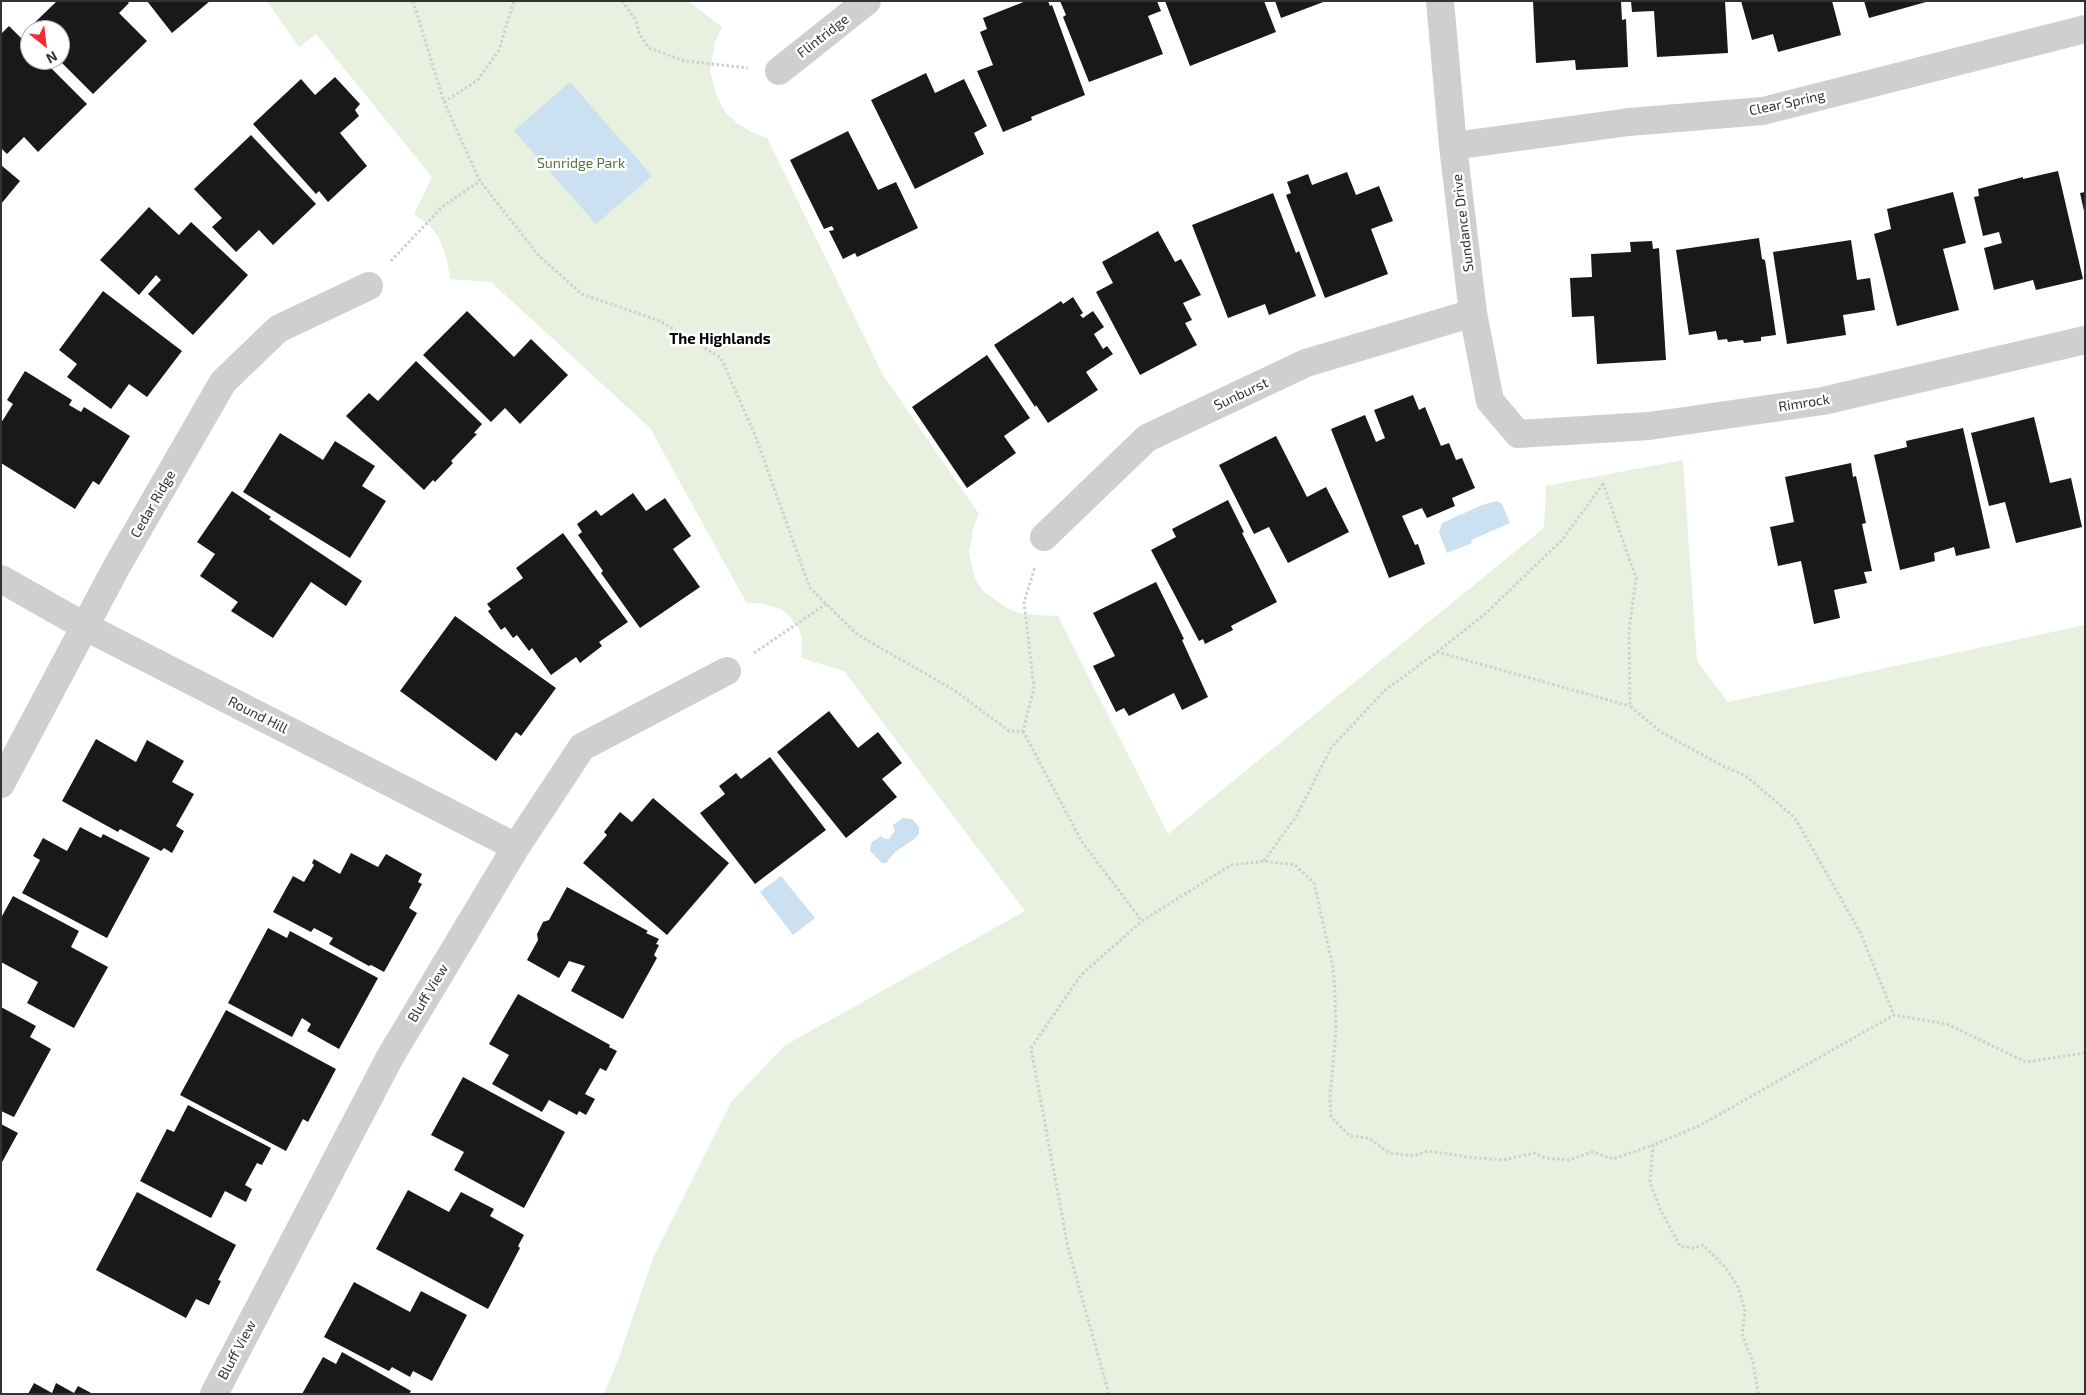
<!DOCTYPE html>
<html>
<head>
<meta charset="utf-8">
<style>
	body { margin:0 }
	#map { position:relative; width:2086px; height:1395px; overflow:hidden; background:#fff; font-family:"Exo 2",sans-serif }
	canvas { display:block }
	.frame { position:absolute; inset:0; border:2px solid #323232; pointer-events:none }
	.north { position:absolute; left:20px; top:20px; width:50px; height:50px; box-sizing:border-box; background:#fff; border:1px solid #adadad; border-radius:50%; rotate:151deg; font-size:14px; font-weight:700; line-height:20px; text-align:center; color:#323232 }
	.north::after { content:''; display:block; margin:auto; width:18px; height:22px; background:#f32a30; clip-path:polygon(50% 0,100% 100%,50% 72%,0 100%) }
</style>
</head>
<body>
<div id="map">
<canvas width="2086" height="1395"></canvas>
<div class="frame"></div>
<div class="north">N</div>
</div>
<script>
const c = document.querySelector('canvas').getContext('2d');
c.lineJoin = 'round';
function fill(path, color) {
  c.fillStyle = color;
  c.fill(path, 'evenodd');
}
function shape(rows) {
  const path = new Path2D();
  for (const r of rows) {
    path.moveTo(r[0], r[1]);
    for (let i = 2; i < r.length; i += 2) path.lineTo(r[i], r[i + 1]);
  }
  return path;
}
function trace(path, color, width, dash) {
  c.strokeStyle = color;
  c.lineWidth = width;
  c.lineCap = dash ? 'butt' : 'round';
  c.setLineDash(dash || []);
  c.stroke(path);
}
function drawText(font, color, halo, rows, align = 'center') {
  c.font = font + ' "Exo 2",sans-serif';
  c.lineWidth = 5;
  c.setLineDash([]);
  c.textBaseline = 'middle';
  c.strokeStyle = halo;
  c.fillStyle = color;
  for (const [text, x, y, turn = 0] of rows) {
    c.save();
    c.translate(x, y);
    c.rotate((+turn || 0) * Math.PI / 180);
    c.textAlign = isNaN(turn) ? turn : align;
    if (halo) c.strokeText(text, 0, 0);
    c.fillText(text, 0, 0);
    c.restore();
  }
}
fill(shape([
	[267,1,688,1,722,27,715,42,710,71,717,97,725,112,737,123,751,132,767,138,883,375,979,514,974,525,969,553,975,579,983,591,1005,607,1018,613,1033,615,1058,616,1168,834,1544,528,1546,486,1683,460,1697,661,1728,702,2085,625,2085,1394,604,1394,618,1360,653,1258,732,1101,784,1046,1025,911,844,671,801,658,802,638,799,629,790,617,781,609,764,604,746,602,650,428,491,282,450,279,447,259,439,238,430,226,414,214,432,177,316,34,299,47]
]), '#e8f0e0');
fill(shape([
	[570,82,652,176,596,224,514,131],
	[1497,501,1502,504,1510,523,1471,540,1472,543,1447,553,1439,533,1442,523,1482,505],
	[903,818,912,819,915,822,919,827,919,834,913,840,895,852,886,863,882,863,870,851,871,843,881,836,885,839,889,839,895,831,893,825],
	[781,876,815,918,793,935,760,892]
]), '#cbe0f0');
fill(shape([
	[57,1,127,1,129,3,119,13,147,41,93,94,60,61,60,30,28,29],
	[147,1,210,1,172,33],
	[1026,1,1048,1,1050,6,1052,5,1085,95,1031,117,1032,120,1003,132,977,71,993,65,980,32,987,29,983,18],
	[1060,1,1157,1,1161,11,1148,16,1163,54,1089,82,1063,17,1066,15],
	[1165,1,1264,1,1276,32,1190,66],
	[1275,1,1326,1,1281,18],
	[1533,1,1621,1,1622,20,1626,19,1628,67,1576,70,1575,60,1536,63],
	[1631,1,1725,1,1728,53,1657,57,1654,11,1632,12],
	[1741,1,1832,1,1841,35,1778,52,1773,34,1752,40],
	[1864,1,1926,1,1926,2,1869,18],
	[9,26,30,47,30,60,43,60,87,104,38,152,24,137,7,154,1,148,1,34],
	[926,73,935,93,964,79,987,126,974,133,984,154,915,189,871,100],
	[335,77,360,104,355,110,359,116,340,133,367,166,328,202,319,191,316,194,253,124,301,79,315,95],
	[848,131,878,190,896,182,918,228,857,257,855,253,843,259,829,231,834,230,832,226,824,229,790,160],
	[251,135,316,204,273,245,259,230,236,252,212,227,222,218,194,189],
	[1,165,20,181,1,204],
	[2058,171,2083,279,2036,290,2033,280,1994,290,1984,248,2002,243,1999,232,1983,236,1974,197,1979,196,1978,189,2023,177,2023,179],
	[1347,172,1356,195,1379,186,1393,221,1371,229,1388,274,1325,298,1286,195,1291,193,1287,182,1308,174,1312,185],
	[1953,192,1966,243,1943,249,1959,310,1897,326,1874,234,1891,229,1887,209],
	[2085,192,2085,210,2084,211,2080,193],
	[1273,193,1296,253,1299,251,1316,296,1269,315,1265,304,1228,318,1192,225],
	[149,207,179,235,191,222,248,275,193,335,148,294,161,280,156,275,139,295,100,260],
	[1158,231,1175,262,1181,259,1201,295,1183,303,1192,320,1185,323,1197,345,1140,375,1096,292,1113,283,1102,262],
	[1759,238,1762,259,1765,260,1776,335,1761,337,1761,341,1744,343,1743,340,1728,342,1727,339,1718,340,1716,331,1689,335,1676,250],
	[1851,240,1857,280,1870,278,1875,310,1843,315,1846,335,1787,344,1773,252],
	[1652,241,1653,249,1659,248,1666,360,1597,364,1594,316,1572,317,1570,278,1592,277,1591,254,1631,252,1630,242],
	[103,291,182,351,147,397,129,384,111,409,67,377,77,364,59,350],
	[1073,297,1083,313,1080,315,1083,318,1093,311,1104,327,1094,334,1103,349,1107,346,1113,354,1086,372,1098,390,1048,423,1036,405,1035,407,994,345,1061,301,1063,304],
	[467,311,514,357,531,339,568,375,520,424,505,408,491,422,423,355],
	[987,355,1030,418,1004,436,1016,453,967,488,912,407],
	[416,361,482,424,474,433,477,434,451,461,453,463,435,482,433,480,424,490,346,416,369,393,378,401],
	[25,371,72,400,69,405,81,412,84,407,130,436,99,485,93,481,75,509,1,463,1,423,13,404,7,400],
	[1413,395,1419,410,1425,407,1441,446,1449,443,1456,460,1462,458,1475,488,1452,498,1455,506,1427,518,1422,508,1402,516,1415,545,1418,544,1425,564,1389,578,1331,429,1365,415,1376,442,1385,438,1374,410],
	[2034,417,2050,483,2071,478,2082,527,2016,543,2005,502,1989,506,1971,433],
	[1963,428,1990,548,1956,556,1954,547,1934,553,1935,561,1900,570,1874,455,1907,447,1906,441],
	[280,433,323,460,335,441,375,466,362,486,386,501,350,558,243,492],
	[1276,436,1307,497,1326,487,1349,532,1288,563,1269,527,1254,534,1219,465],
	[1851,463,1853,477,1856,476,1866,523,1862,524,1872,571,1864,572,1867,583,1834,590,1840,618,1814,624,1801,561,1778,566,1770,527,1794,522,1785,477],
	[232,491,271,517,269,519,362,581,346,606,311,582,273,638,231,611,238,602,200,576,215,554,197,542],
	[633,493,646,511,665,498,691,536,673,549,700,587,640,628,601,573,603,571,578,535,582,532,577,524,596,510,601,516],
	[1228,500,1244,532,1242,533,1277,602,1231,626,1233,630,1205,644,1203,639,1199,641,1151,550,1176,537,1172,529],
	[563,533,628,622,599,642,602,646,580,663,576,657,551,675,532,648,529,651,517,635,513,638,505,627,501,630,488,611,491,609,487,604,523,578,516,568],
	[1156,582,1184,639,1182,640,1208,697,1182,710,1174,693,1129,716,1124,708,1116,712,1093,666,1115,656,1093,613],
	[455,616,556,688,521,736,516,732,496,761,400,691],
	[829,711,858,748,878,732,902,763,882,779,897,797,846,838,777,752],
	[96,739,136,762,147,740,184,761,172,782,194,794,176,826,184,831,172,853,164,848,161,851,120,829,118,832,62,801],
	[770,757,826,830,755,884,700,813,725,794,719,786,736,773,741,779],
	[653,798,729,863,667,935,583,863,607,835,604,832,620,812,632,822],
	[80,827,101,838,103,834,150,858,107,938,22,893,40,860,33,856,43,838,67,851],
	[351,853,378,867,386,854,422,874,418,882,422,884,409,908,417,913,384,972,371,965,369,966,329,944,333,938,314,928,311,932,273,912,293,876,304,882,314,865,312,863,314,859,340,874],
	[567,887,648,931,646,933,659,939,656,944,659,945,654,955,657,958,623,1019,571,991,585,966,569,961,559,978,527,960,538,940,537,934,543,922,549,920],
	[13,896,79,931,71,947,108,967,74,1028,27,1003,38,982,1,962,1,918],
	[268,928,287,938,290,931,378,978,339,1049,307,1031,311,1024,302,1018,292,1037,228,1003],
	[518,994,610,1045,609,1047,617,1051,606,1071,600,1068,585,1094,595,1099,586,1115,579,1111,577,1115,549,1100,542,1112,492,1084,509,1055,489,1044],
	[1,1007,36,1026,30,1037,51,1049,14,1117,1,1111],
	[226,1010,336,1069,308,1122,303,1119,286,1151,180,1095],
	[463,1077,565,1132,524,1208,454,1170,464,1152,431,1135],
	[188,1105,271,1148,262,1165,257,1163,245,1185,252,1189,246,1202,225,1191,211,1218,140,1181,167,1129,174,1132],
	[1,1124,18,1133,1,1164],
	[408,1190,449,1212,461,1192,494,1209,490,1216,524,1235,518,1246,520,1248,488,1309,376,1249],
	[137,1192,236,1245,218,1280,221,1281,209,1305,196,1299,186,1318,96,1270],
	[354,1282,410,1312,421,1291,467,1315,432,1381,413,1371,410,1377,392,1367,389,1371,324,1337],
	[342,1352,411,1391,409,1394,302,1394,323,1357,336,1364],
	[34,1383,52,1393,56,1383,74,1393,78,1386,93,1394,28,1394]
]), '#191919');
trace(shape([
	[413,1,444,102,480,181,539,256,582,294,660,321,721,358,755,435,810,588,858,635,954,690,1009,731,1023,731,1034,688,1024,602,1035,567],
	[622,1,636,20,639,33,649,48,685,61,748,68],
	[444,102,478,80,499,50,514,1],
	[391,261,443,206,480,181],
	[1603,483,1636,578,1629,630,1630,706,1661,732,1723,766,1746,776,1795,818,1860,932,1894,1015],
	[1437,652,1486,613,1562,540,1603,484],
	[754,653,826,604],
	[1023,731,1082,842,1142,921],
	[1264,861,1297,815,1331,748,1384,691,1437,652,1630,706],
	[1109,1394,1068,1248,1031,1048,1081,975,1142,921,1231,865,1264,861,1295,865,1314,883,1333,967,1335,995,1336,1032,1330,1097,1331,1117,1350,1136,1369,1138,1389,1153,1414,1156,1428,1151,1468,1157,1503,1160,1535,1153,1545,1158,1569,1160,1593,1152,1613,1159,1653,1145],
	[1758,1394,1753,1362,1742,1334,1745,1311,1738,1287,1726,1268,1703,1245,1693,1248,1680,1246,1660,1209,1650,1182,1653,1145,1699,1126,1894,1015,1947,1024,2026,1062,2085,1053]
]), '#cfcfcf', 3, [2.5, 2.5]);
trace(shape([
	[1440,1,1453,146,1473,313,1490,401,1518,434,1649,426,1823,401,2085,340],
	[779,71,867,1],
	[1453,146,1629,122,1763,111,2085,29],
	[1044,537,1147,438,1306,363,1473,313],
	[1,579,84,626,516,847],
	[1,784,117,566,223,382,278,329,369,286],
	[214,1394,390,1057,516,847,582,747,727,671]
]), '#cfcfcf', 28);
drawText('14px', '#323232', '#fff', [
	["Flintridge",823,36,-38],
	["Clear Spring",1787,103,-12],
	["Sundance Drive",1463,223,-97],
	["Sunburst",1241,394,-25],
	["Rimrock",1804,403,-9],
	["Cedar Ridge",153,504,-60],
	["Round Hill",258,715,27],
	["Bluff View",428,993,-59],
	["Bluff View",237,1350,-62]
]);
drawText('14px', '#52733b', '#fff', [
	["Sunridge Park",581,163]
]);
drawText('bold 15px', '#000', '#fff', [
	["The Highlands",720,339]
]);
</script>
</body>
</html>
